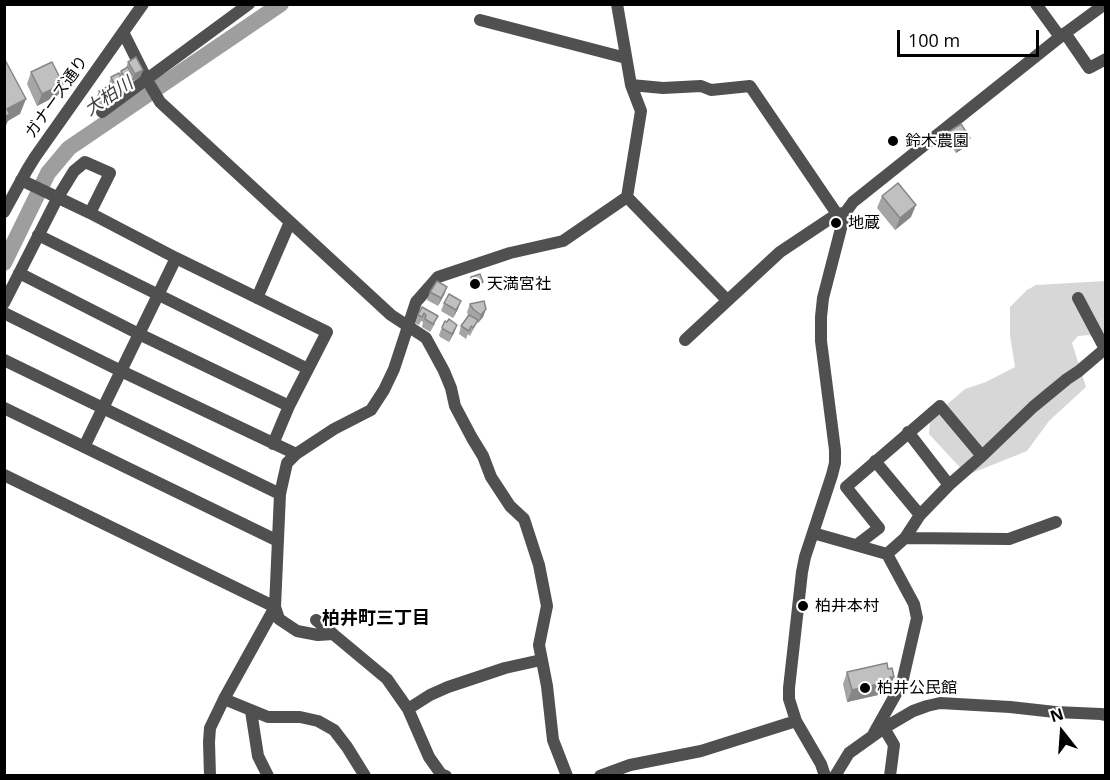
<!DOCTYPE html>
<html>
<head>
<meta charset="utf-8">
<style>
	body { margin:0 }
	#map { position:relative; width:1110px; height:780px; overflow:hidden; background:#fff; font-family:"Open Sans",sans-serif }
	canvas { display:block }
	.frame { position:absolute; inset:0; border:6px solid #000; pointer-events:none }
	.north { position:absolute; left:1032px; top:702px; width:60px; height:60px; -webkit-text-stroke:4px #fff; paint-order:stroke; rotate:343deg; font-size:16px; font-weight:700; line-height:24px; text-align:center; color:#000 }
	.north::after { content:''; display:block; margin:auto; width:21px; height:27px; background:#000; clip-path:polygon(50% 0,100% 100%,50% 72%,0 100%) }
	.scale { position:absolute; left:897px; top:30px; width:142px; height:27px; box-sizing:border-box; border:3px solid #000; border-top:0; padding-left:8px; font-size:18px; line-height:21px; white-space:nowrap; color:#000; -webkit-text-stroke:4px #fff; paint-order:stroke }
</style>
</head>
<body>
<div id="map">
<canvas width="1110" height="780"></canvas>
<div class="frame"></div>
<div class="north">N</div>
<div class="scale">100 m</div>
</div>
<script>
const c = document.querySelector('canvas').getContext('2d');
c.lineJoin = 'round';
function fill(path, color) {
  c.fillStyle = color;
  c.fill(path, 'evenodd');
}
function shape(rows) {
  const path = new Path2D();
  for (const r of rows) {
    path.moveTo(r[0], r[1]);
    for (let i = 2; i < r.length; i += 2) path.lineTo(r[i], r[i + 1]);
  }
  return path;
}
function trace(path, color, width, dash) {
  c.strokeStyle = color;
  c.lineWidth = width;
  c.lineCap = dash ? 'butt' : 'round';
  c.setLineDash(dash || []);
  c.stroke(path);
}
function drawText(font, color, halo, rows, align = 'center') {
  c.font = font + ' "Open Sans","Noto Sans JP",sans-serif';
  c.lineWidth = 4.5;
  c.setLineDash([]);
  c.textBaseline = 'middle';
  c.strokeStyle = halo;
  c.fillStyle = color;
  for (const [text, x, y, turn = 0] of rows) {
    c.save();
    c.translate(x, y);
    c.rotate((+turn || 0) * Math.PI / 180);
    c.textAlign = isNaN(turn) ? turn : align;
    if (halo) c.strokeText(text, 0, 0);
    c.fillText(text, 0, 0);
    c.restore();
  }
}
fill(shape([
	[1105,281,1105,347,1089,335,1078,336,1072,343,1086,387,1049,421,1027,451,967,475,929,434,930,419,965,389,986,382,1015,367,1010,335,1010,307,1027,290,1036,285]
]), '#d7d7d7');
trace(shape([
	[4,263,48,173,69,148,281,4]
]), '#9e9e9e', 16);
trace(shape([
	[1036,4,1060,37],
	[480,20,626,58],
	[123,32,147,80,160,102,391,315,426,338,444,371,451,388,455,406,472,438,483,456,491,477,510,506,524,519,539,565,547,606,539,645,547,686,553,740,567,776],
	[1065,33,1089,68,1106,59],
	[631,85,663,88,701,86,711,90,750,86,837,214],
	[102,112,249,4],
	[21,180,90,213,176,258,327,332,289,406,273,444],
	[627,197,727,300],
	[4,212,27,170,35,157,143,4],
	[38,235,308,369],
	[19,273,139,334,289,406],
	[257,298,290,222],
	[1078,298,1105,349],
	[4,303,58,197,74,171,85,162,110,173,90,213],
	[4,313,121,371,296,454],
	[685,340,780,252,837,214,844,213],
	[4,360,280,494],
	[4,408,278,541],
	[908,432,949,485],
	[84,447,176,258],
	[875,461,920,515],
	[4,475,275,607,279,619,297,631,318,635,333,634,387,679,408,709,429,757,441,774,446,776],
	[813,533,887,554,914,604,917,618,902,683,874,733],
	[905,538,1009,539,1056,522],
	[858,544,879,528,846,487,940,406,982,456],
	[887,554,905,538,920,515,949,485,982,456,1033,407,1067,379,1079,371,1106,348],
	[316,620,333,634],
	[224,699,268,717,300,717,318,721,334,730,347,747,365,776],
	[408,709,430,695,448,687,505,668,541,660],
	[251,711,258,756,268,776],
	[884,728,894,745,890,776],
	[210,776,209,742,210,728,224,699,275,607,280,494,287,463,296,454,334,429,371,410,384,390,394,369,416,302,438,277,510,253,563,241,627,197,641,111,631,85,617,4],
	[600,776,630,765,701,751,796,721],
	[825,776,821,764,796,721,789,699,789,688,802,572,805,557,832,475,835,463,835,450,821,341,821,317,823,298,845,213,853,202,1060,37,1105,4],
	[835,776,849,753,884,728,913,711,927,706,940,703,1010,707,1055,712,1101,714,1106,715]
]), '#505050', 12);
fill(shape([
	[128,62,143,70,140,77,133,81,131,86,124,90,122,94,115,98,113,96,112,100,100,106,96,99,99,91,108,86,111,77,119,75,121,71,126,68],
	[31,72,63,84,58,95,37,106,27,84],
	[950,131,970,138,967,146,956,153,947,139],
	[882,196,911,217,895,230,877,208],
	[471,277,483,282,481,286,472,289,469,281],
	[447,287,444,295,438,306,427,300,430,292],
	[444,303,458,309,453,318,441,311],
	[470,304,486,309,483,317,478,323,477,322,470,336,468,334,466,339,459,334,461,326,468,315,467,312],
	[422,307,435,324,430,332,422,327,423,322,421,321,419,325,415,323],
	[457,325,454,333,449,342,440,337,439,335,442,327],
	[888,669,894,677,890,688,888,689,887,693,847,702,843,684,847,672]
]), '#a5a5a5');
fill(shape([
	[143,70,140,77,133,81,131,86,124,90,127,82,133,79,135,74],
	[63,84,58,95,37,106,42,94],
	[125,86,122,94,115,98,117,90],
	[115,92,112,100,100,106,103,98],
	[26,99,20,114,8,121,4,130,4,116,7,109],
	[970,138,967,146,956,153,959,145],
	[916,205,911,217,895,230,900,218],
	[483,282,481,286,472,289,473,285],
	[447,287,444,295,438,306,441,298],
	[461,301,458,309,453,318,456,310],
	[486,309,483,317,478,323,481,315],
	[457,325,454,333,449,342,452,334],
	[894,677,890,688,888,689,887,693,847,702,852,690]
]), '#868686');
const building = shape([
	[136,57,143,70,135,74,128,62,136,57],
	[4,58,26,99,7,109,10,114,4,117,4,58],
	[52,62,63,84,42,94,31,72,52,62],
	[128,67,134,78,127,82,121,71,128,67],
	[119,73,125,86,117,90,111,77,119,73],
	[111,85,115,92,103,98,99,91,111,85],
	[961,124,970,138,959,145,950,131,961,124],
	[898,183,916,205,900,218,882,196,898,183],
	[480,274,483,282,473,285,471,277,480,274],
	[437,281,447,287,441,298,430,292,437,281],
	[449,294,461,301,456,310,444,303,449,294],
	[484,301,486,309,481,315,473,309,472,307,471,307,470,304,484,301],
	[422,307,438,316,433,324,425,319,426,315,424,313,422,317,418,315,422,307],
	[469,315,478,320,473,328,471,326,469,331,461,326,469,315],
	[449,319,457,325,452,334,443,329,442,327,445,321,447,322,449,319],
	[887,663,888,669,892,668,894,677,890,677,891,681,852,690,847,672,887,663]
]);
fill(building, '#c0c0c0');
trace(building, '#868686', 1.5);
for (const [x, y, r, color] of [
	[893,141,6,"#000"],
	[836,223,6,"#000"],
	[475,284,6,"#000"],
	[803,606,6,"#000"],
	[865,688,6,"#000"]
]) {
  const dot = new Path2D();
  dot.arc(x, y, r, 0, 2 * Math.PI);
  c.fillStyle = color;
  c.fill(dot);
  trace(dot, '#fff', 2);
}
drawText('16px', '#000', '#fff', [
	["ガナーズ通り",57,97,-55]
]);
drawText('16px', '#000', '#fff', [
	["鈴木農園",905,141],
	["地蔵",848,223],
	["天満宮社",487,284],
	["柏井本村",815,606],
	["柏井公民館",877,688]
], 'left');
drawText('italic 18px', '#3f3f3f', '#fff', [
	["大柏川",109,97,-34]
]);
drawText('bold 18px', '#000', '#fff', [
	["柏井町三丁目",376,619]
]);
</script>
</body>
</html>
